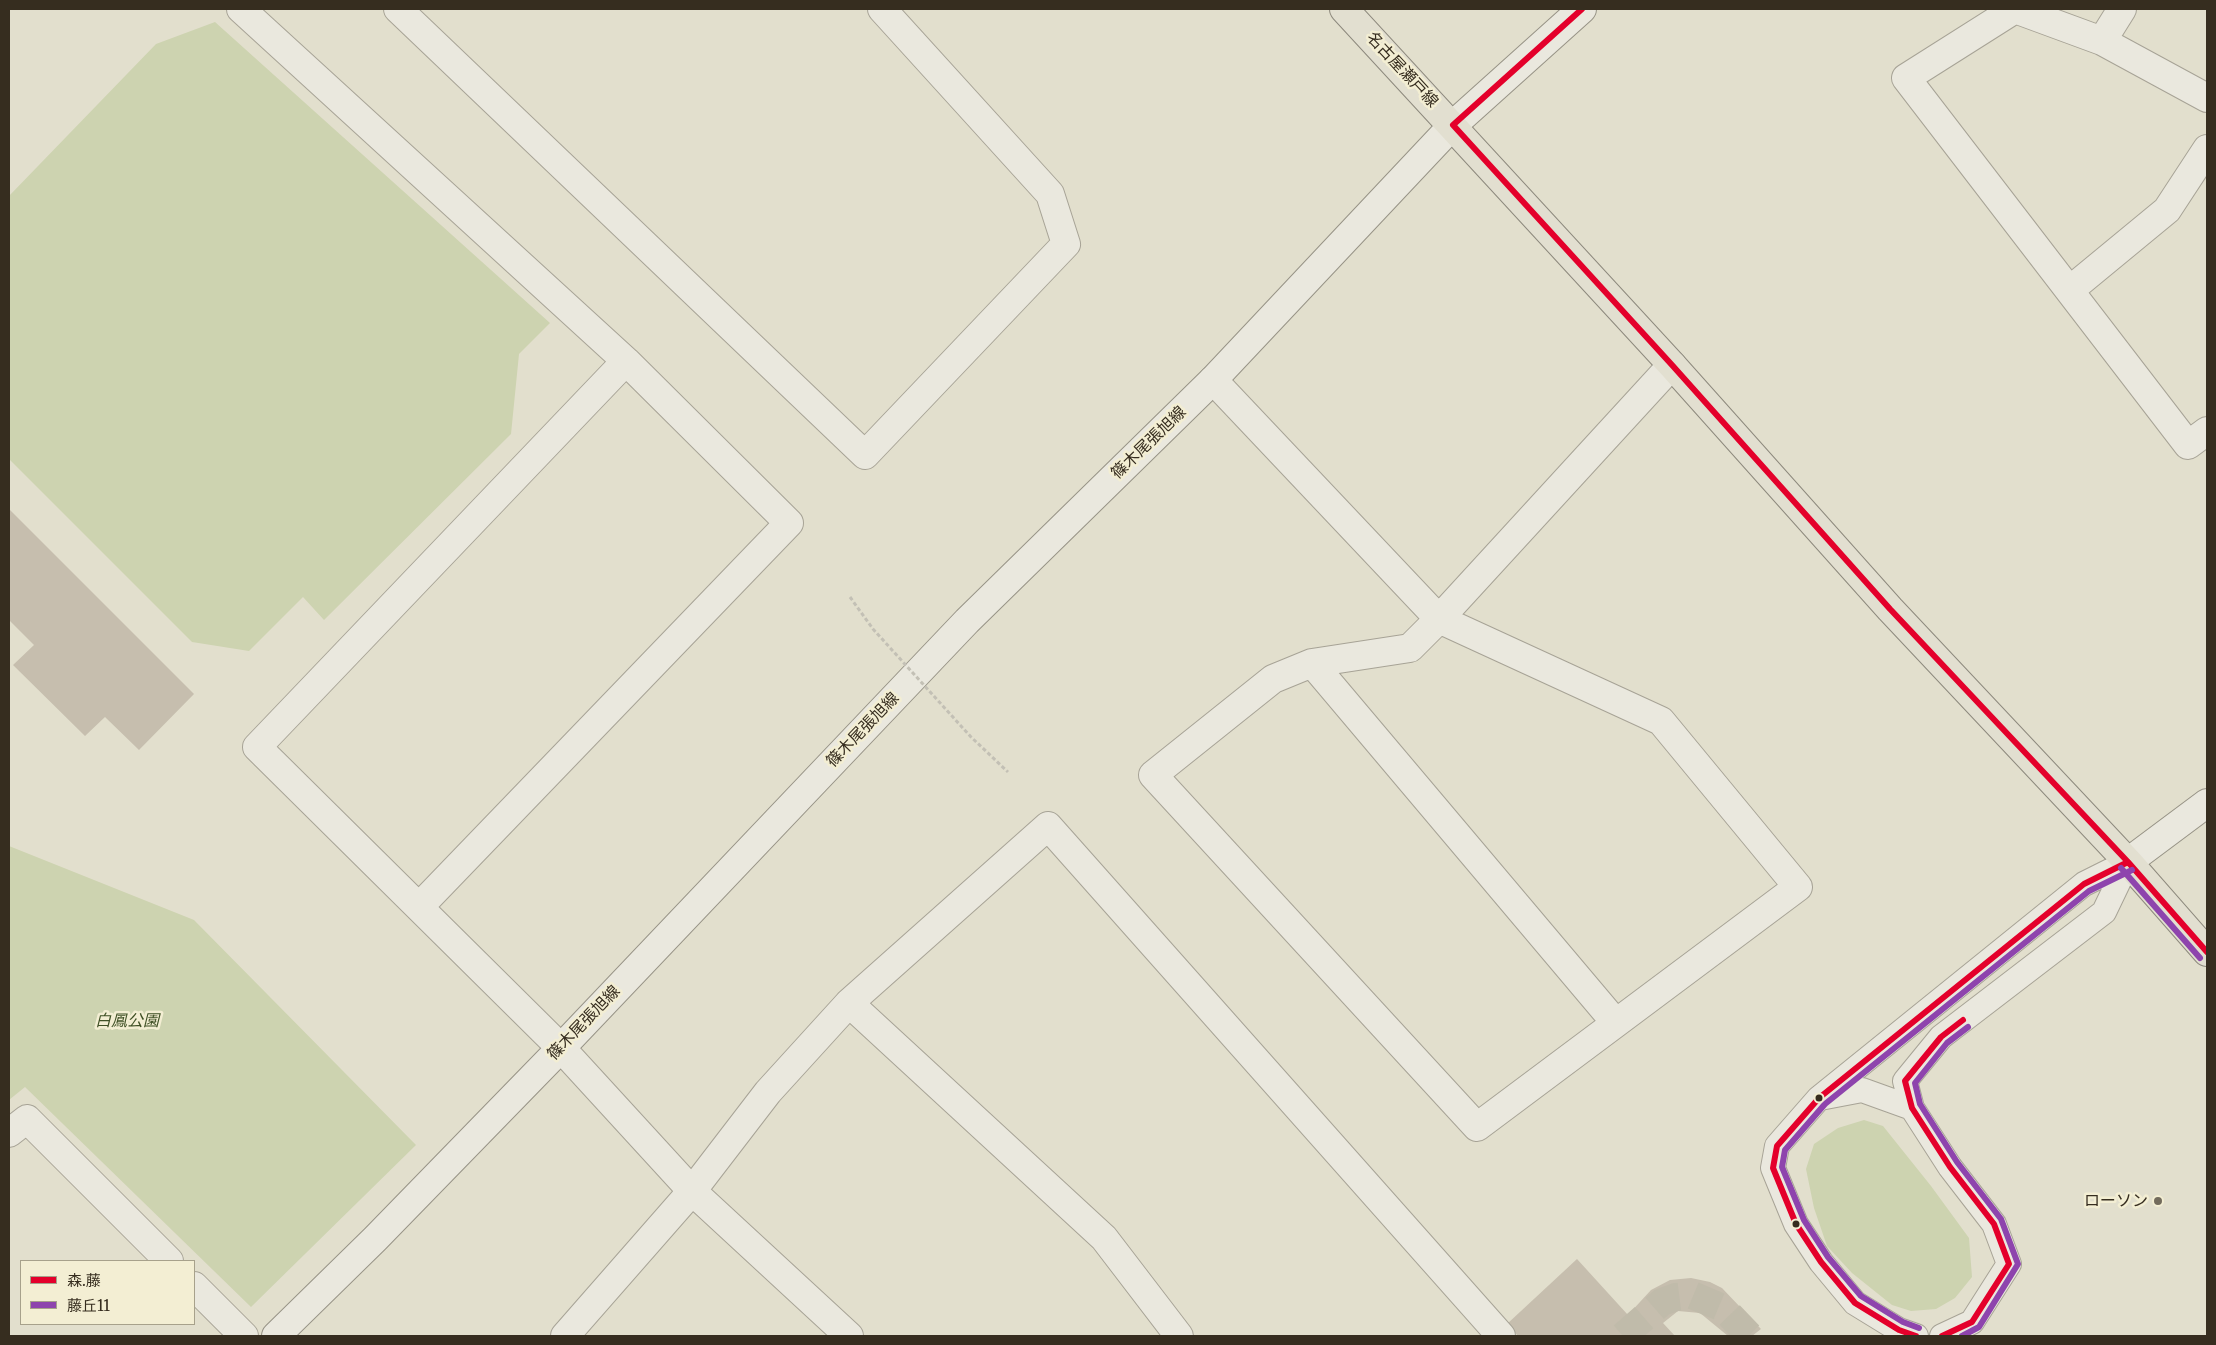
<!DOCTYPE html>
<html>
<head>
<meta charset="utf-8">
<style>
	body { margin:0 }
	#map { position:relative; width:2216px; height:1345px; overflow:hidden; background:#e2dfcd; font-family:Merriweather,"Noto Sans JP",serif }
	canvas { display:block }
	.frame { position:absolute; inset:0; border:10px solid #362d1f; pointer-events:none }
	.legend { position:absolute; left:20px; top:1260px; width:175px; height:65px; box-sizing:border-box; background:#f3eed3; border:1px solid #a7a18b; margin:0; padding:6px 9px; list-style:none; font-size:15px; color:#362d1f }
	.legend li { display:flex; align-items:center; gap:10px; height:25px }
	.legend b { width:25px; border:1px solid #a7a18b }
</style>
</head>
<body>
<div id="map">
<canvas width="2216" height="1345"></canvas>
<div class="frame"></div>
<ul class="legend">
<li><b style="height:6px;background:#e4002b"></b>森.藤</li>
<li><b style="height:6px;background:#8e44ad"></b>藤丘11</li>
</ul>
</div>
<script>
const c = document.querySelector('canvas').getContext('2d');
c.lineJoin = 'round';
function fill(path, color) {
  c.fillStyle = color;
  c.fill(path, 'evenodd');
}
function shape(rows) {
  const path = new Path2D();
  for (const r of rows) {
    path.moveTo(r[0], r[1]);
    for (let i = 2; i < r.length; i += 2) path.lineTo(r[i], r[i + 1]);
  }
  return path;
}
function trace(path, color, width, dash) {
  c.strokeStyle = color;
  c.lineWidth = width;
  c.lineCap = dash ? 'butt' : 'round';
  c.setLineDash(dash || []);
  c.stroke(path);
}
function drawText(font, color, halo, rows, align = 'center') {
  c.font = font + ' Merriweather,"Noto Sans JP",serif';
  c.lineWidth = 5;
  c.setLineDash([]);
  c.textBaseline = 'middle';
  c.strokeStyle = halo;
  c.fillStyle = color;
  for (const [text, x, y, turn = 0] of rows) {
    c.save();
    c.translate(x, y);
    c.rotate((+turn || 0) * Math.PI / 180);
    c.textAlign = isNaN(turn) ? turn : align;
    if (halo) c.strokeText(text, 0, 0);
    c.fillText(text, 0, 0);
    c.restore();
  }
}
fill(shape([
	[215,22,550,323,519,354,511,434,324,620,303,597,249,651,192,642,9,459,9,196,156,44],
	[9,846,194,920,416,1145,251,1307,25,1087,9,1100],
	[1864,1120,1883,1126,1931,1186,1969,1238,1972,1277,1955,1298,1936,1309,1911,1311,1892,1305,1852,1273,1827,1246,1814,1208,1806,1169,1814,1144,1838,1128]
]), '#cdd3b0');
fill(shape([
	[9,509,194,694,139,750,105,717,85,736,13,665,34,645,9,620],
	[1577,1259,1628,1315,1651,1290,1670,1280,1691,1278,1710,1282,1722,1288,1761,1329,1752,1336,1728,1336,1700,1313,1678,1311,1663,1323,1675,1336,1518,1336,1507,1324]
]), '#c6beae');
trace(shape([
	[1623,1336,1662,1302,1676,1297,1692,1295,1723,1308,1750,1336]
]), '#c0bbaa', 28, [28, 14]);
const lane = shape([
	[1820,1098,1862,1090,1912,1108],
	[1916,1336,1899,1330,1855,1303,1821,1262,1796,1224,1773,1168,1777,1146,1819,1098,2084,884,2128,862],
	[1942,1336,1972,1322,2009,1264,1994,1224,1950,1167,1912,1108,1905,1081,1941,1037,2104,912,2128,862]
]);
const street = shape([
	[241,9,626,361,789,523,420,906],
	[398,9,865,455,1066,244,1050,194,882,9],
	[2015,9,1906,78,2188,445,2207,431],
	[2015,9,2102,41,2207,98],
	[2102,41,2122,9],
	[2070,290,2167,210,2207,149],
	[626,361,257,747,561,1048,692,1191,849,1336],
	[1213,380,1439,619,1661,721,1798,887,1477,1127,1153,775,1273,679,1312,663,1410,648,1439,619,1672,365],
	[1312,663,1615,1022],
	[849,1003,1104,1238,1179,1336],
	[9,1133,27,1119,169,1261],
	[194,1286,244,1336],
	[565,1336,692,1191,768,1092,849,1003,1048,826,1501,1336]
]);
const secondary = shape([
	[2128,862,2207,803],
	[276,1336,375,1239,561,1048,967,621,1213,380,1453,125,1582,9]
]);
const primary = shape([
	[1344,9,1672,365,1890,609,2128,862,2207,952]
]);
trace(lane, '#a7a396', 26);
trace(street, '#a7a396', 30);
trace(secondary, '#979386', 30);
trace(primary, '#8d897d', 30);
trace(lane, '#eae8de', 24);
trace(street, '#eae8de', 28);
trace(secondary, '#eae8de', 28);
trace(primary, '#e2dfd0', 28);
trace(shape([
	[850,597,873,629,971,737,1008,772]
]), '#c3c0b5', 3, [4, 2.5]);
trace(shape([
	[1453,125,1672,365,1890,609,2128,862,2207,952],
	[1453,125,1582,9],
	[1916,1336,1899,1330,1855,1303,1821,1262,1796,1224,1773,1168,1777,1146,1819,1098,2084,884,2128,862],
	[1942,1336,1972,1322,2009,1264,1994,1224,1950,1167,1912,1108,1905,1081,1941,1037,1963,1020]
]), '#e4002b', 6);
trace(shape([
	[2121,868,2200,958],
	[1919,1328,1903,1322,1861,1296,1828,1257,1804,1220,1782,1167,1785,1150,1825,1104,2089,891,2132,870],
	[1962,1336,1979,1327,2018,1264,2001,1219,1957,1162,1920,1104,1915,1083,1947,1043,1968,1027]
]), '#8e44ad', 6);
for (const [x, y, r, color] of [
	[1819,1098,4.5,"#362d1f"],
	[2158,1201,5,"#726b5c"],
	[1796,1224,4.5,"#362d1f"]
]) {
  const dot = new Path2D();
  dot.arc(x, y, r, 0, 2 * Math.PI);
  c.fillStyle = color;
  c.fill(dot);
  trace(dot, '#f3eed3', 2);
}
drawText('16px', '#362d1f', '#f3eed3', [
	["名古屋瀬戸線",1402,70,47],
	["篠木尾張旭線",1149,443,-44],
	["篠木尾張旭線",863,730,-46],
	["篠木尾張旭線",584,1023,-46]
]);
drawText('italic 16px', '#405126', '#f3eed3', [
	["白鳳公園",127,1021]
]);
drawText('16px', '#362d1f', '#f3eed3', [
	["ローソン",2148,1201]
], 'right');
</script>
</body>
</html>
